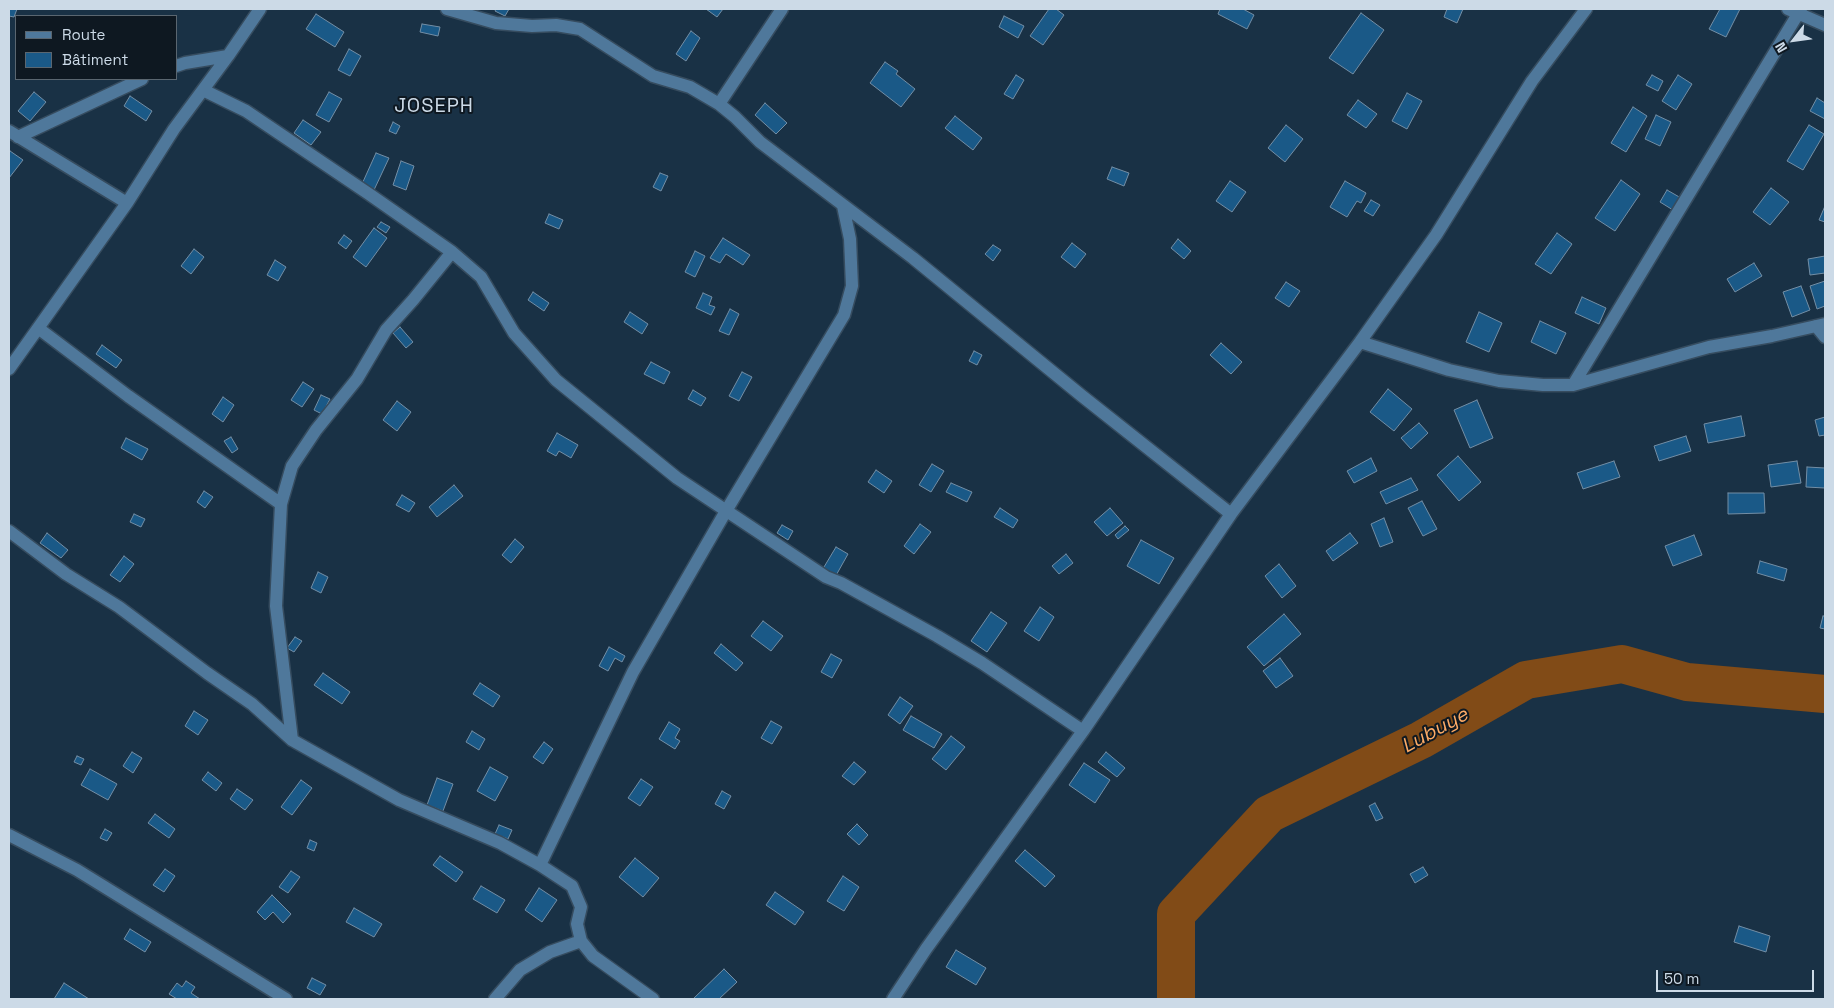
<!DOCTYPE html>
<html>
<head>
<meta charset="utf-8">
<style>
	body { margin:0 }
	#map { position:relative; width:1834px; height:1008px; overflow:hidden; background:#193145; font-family:"Space Grotesk",sans-serif }
	canvas { display:block }
	.frame { position:absolute; inset:0; border:10px solid #ccdae7; pointer-events:none }
	.legend { position:absolute; left:15px; top:15px; width:162px; height:65px; box-sizing:border-box; background:#0e1821; border:1px solid #5a6670; margin:0; padding:6px 9px; list-style:none; font-size:15px; color:#ccdae7 }
	.legend li { display:flex; align-items:center; gap:10px; height:25px }
	.legend b { width:25px; border:1px solid #5a6670 }
	.north { position:absolute; left:1769px; top:15px; width:50px; height:50px; -webkit-text-stroke:4px #0e1821; paint-order:stroke; rotate:240deg; font-size:14px; font-weight:700; line-height:20px; text-align:center; color:#ccdae7 }
	.north::after { content:''; display:block; margin:auto; width:18px; height:22px; background:#ccdae7; clip-path:polygon(50% 0,100% 100%,50% 72%,0 100%) }
	.scale { position:absolute; left:1656px; top:970px; width:158px; height:22px; box-sizing:border-box; border:2px solid #ccdae7; border-top:0; padding-left:6px; font-size:15px; line-height:18px; white-space:nowrap; color:#ccdae7; -webkit-text-stroke:4px #0e1821; paint-order:stroke }
</style>
</head>
<body>
<div id="map">
<canvas width="1834" height="1008"></canvas>
<div class="frame"></div>
<ul class="legend">
<li><b style="height:6px;background:#4f789b"></b>Route</li>
<li><b style="height:14px;background:#1a5987"></b>Bâtiment</li>
</ul>
<div class="north">N</div>
<div class="scale">50 m</div>
</div>
<script>
const c = document.querySelector('canvas').getContext('2d');
c.lineJoin = 'round';
function shape(rows) {
  const path = new Path2D();
  for (const r of rows) {
    path.moveTo(r[0], r[1]);
    for (let i = 2; i < r.length; i += 2) path.lineTo(r[i], r[i + 1]);
  }
  return path;
}
function trace(path, color, width, dash) {
  c.strokeStyle = color;
  c.lineWidth = width;
  c.lineCap = dash ? 'butt' : 'round';
  c.setLineDash(dash || []);
  c.stroke(path);
}
function fill(path, color) {
  c.fillStyle = color;
  c.fill(path, 'evenodd');
}
function drawText(font, color, halo, rows, align = 'center') {
  c.font = font + ' "Space Grotesk",sans-serif';
  c.lineWidth = 4;
  c.setLineDash([]);
  c.textBaseline = 'middle';
  c.strokeStyle = halo;
  c.fillStyle = color;
  for (const [text, x, y, turn = 0] of rows) {
    c.save();
    c.translate(x, y);
    c.rotate((+turn || 0) * Math.PI / 180);
    c.textAlign = isNaN(turn) ? turn : align;
    if (halo) c.strokeText(text, 0, 0);
    c.fillText(text, 0, 0);
    c.restore();
  }
}
trace(shape([
	[1176,999,1176,914,1269,814,1421,740,1526,680,1622,664,1687,682,1825,694]
]), '#814b17', 38);
const building = shape([
	[9,9,17,9,14,17,9,16,9,9],
	[496,9,509,9,505,16,495,11,496,9],
	[706,9,723,9,717,17,706,9],
	[1049,9,1056,9,1064,15,1043,45,1030,36,1049,9],
	[1220,9,1243,9,1254,15,1247,29,1218,14,1220,9],
	[1447,9,1463,9,1457,23,1444,17,1447,9],
	[1720,9,1740,9,1726,37,1709,29,1720,9],
	[1361,13,1384,30,1353,74,1329,58,1361,13],
	[316,14,344,32,335,47,306,29,316,14],
	[1004,16,1024,26,1018,38,999,27,1004,16],
	[422,24,440,27,438,36,420,32,422,24],
	[691,31,700,38,686,61,676,54,691,31],
	[349,49,361,56,350,76,338,70,349,49],
	[885,62,898,71,896,74,915,89,901,107,870,83,885,62],
	[1016,75,1024,80,1013,99,1004,94,1016,75],
	[1652,75,1663,81,1658,91,1646,85,1652,75],
	[1678,75,1692,84,1676,110,1662,101,1678,75],
	[34,92,46,102,30,121,18,111,34,92],
	[329,92,342,99,329,122,316,115,329,92],
	[1407,93,1422,101,1407,129,1392,121,1407,93],
	[130,96,152,111,146,121,124,106,130,96],
	[1817,98,1825,103,1825,119,1810,111,1817,98],
	[1358,100,1377,114,1366,128,1347,115,1358,100],
	[765,103,787,123,776,134,755,115,765,103],
	[1633,107,1647,116,1626,152,1611,143,1633,107],
	[1656,115,1671,122,1660,146,1645,139,1656,115],
	[955,116,982,138,973,150,945,128,955,116],
	[303,120,321,132,311,145,294,133,303,120],
	[393,122,400,126,396,134,389,131,393,122],
	[1286,125,1303,139,1285,162,1268,148,1286,125],
	[1809,125,1824,134,1803,170,1787,161,1809,125],
	[10,151,23,160,9,178,9,153,10,151],
	[376,153,389,158,374,190,362,184,376,153],
	[401,161,414,166,406,190,393,185,401,161],
	[1112,167,1129,173,1124,186,1107,179,1112,167],
	[660,173,668,176,661,191,653,187,660,173],
	[1621,180,1640,194,1615,231,1595,218,1621,180],
	[1230,181,1246,192,1232,212,1216,201,1230,181],
	[1345,181,1366,193,1361,203,1357,201,1347,217,1330,207,1345,181],
	[1771,188,1789,202,1770,225,1753,212,1771,188],
	[1667,190,1681,198,1673,210,1660,202,1667,190],
	[1371,200,1380,205,1373,216,1364,211,1371,200],
	[1825,206,1825,222,1819,220,1825,206],
	[549,214,563,220,559,229,545,223,549,214],
	[381,222,390,227,386,233,377,227,381,222],
	[374,228,387,238,366,267,353,257,374,228],
	[1557,233,1572,244,1551,274,1535,264,1557,233],
	[344,235,352,241,346,249,338,243,344,235],
	[723,238,750,255,743,265,726,254,720,263,710,258,723,238],
	[1178,239,1191,251,1184,259,1171,248,1178,239],
	[1072,243,1086,254,1075,268,1061,257,1072,243],
	[993,245,1001,250,993,261,985,254,993,245],
	[194,249,204,257,191,274,181,266,194,249],
	[695,251,705,256,695,277,685,272,695,251],
	[1825,256,1825,273,1810,275,1808,259,1825,256],
	[275,260,286,267,278,281,267,275,275,260],
	[1754,263,1762,276,1735,292,1727,279,1754,263],
	[1825,281,1825,306,1817,309,1810,286,1825,281],
	[1286,282,1300,291,1289,307,1275,298,1286,282],
	[1801,286,1810,310,1792,317,1783,292,1801,286],
	[533,292,549,303,544,311,528,300,533,292],
	[703,293,712,297,709,305,715,307,711,315,696,308,703,293],
	[1582,297,1606,308,1599,324,1575,313,1582,297],
	[730,309,739,314,729,335,719,331,730,309],
	[630,312,648,324,642,334,624,322,630,312],
	[1479,312,1502,323,1489,352,1466,342,1479,312],
	[1540,321,1566,333,1556,354,1531,342,1540,321],
	[400,327,413,342,406,348,393,333,400,327],
	[1221,343,1242,362,1231,374,1210,355,1221,343],
	[102,345,122,360,116,368,96,354,102,345],
	[974,351,982,355,977,365,969,361,974,351],
	[651,362,670,372,664,384,644,374,651,362],
	[742,372,752,377,739,401,729,396,742,372],
	[303,382,314,389,302,407,291,400,303,382],
	[1388,389,1412,409,1394,431,1370,412,1388,389],
	[693,390,706,398,701,406,688,399,693,390],
	[321,395,330,399,322,414,314,410,321,395],
	[223,397,234,405,223,422,212,414,223,397],
	[1477,400,1493,438,1470,448,1454,410,1477,400],
	[397,401,411,412,397,431,383,420,397,401],
	[1741,416,1745,436,1708,443,1704,424,1741,416],
	[1825,417,1825,435,1819,436,1815,420,1825,417],
	[1419,423,1428,433,1411,449,1401,438,1419,423],
	[557,433,578,445,571,458,559,451,556,456,547,451,557,433],
	[1686,436,1691,451,1659,461,1654,446,1686,436],
	[231,437,238,449,232,453,224,441,231,437],
	[126,438,148,449,142,460,121,448,126,438],
	[1458,456,1481,482,1459,501,1437,475,1458,456],
	[1371,458,1377,471,1354,483,1347,471,1371,458],
	[1614,461,1620,477,1583,489,1577,473,1614,461],
	[1797,461,1801,483,1771,487,1768,465,1797,461],
	[932,464,944,471,931,492,919,485,932,464],
	[1807,467,1825,468,1825,488,1806,487,1807,467],
	[876,470,892,481,884,493,868,482,876,470],
	[1411,478,1418,490,1386,504,1380,492,1411,478],
	[951,483,972,492,967,502,946,492,951,483],
	[454,485,463,496,437,517,429,507,454,485],
	[204,491,213,497,205,508,197,502,204,491],
	[1728,493,1764,493,1765,513,1728,514,1728,493],
	[402,495,415,503,409,512,396,505,402,495],
	[1422,501,1437,529,1423,536,1408,508,1422,501],
	[1000,508,1018,520,1013,528,994,517,1000,508],
	[1110,508,1123,523,1107,536,1094,522,1110,508],
	[134,514,145,519,141,527,130,522,134,514],
	[1384,518,1393,542,1380,547,1371,524,1384,518],
	[920,524,931,532,914,554,904,546,920,524],
	[782,525,793,531,788,540,777,533,782,525],
	[1125,526,1129,530,1118,539,1115,535,1125,526],
	[47,533,68,550,61,558,40,543,47,533],
	[1350,533,1358,543,1333,561,1326,551,1350,533],
	[1694,535,1702,555,1673,566,1665,546,1694,535],
	[515,539,524,547,511,563,502,555,515,539],
	[1141,540,1174,558,1159,584,1127,566,1141,540],
	[836,547,848,554,834,579,821,572,836,547],
	[1066,554,1073,563,1059,574,1052,566,1066,554],
	[124,556,134,564,120,582,110,575,124,556],
	[1760,561,1787,569,1784,581,1757,573,1760,561],
	[1279,564,1296,586,1282,598,1265,576,1279,564],
	[318,572,328,577,321,593,311,588,318,572],
	[1040,607,1054,617,1039,641,1024,631,1040,607],
	[991,612,1007,623,987,652,971,641,991,612],
	[1284,614,1301,634,1264,666,1247,647,1284,614],
	[1823,616,1825,616,1825,629,1820,628,1823,616],
	[763,621,783,636,771,651,751,636,763,621],
	[295,637,302,641,294,652,287,648,295,637],
	[721,644,743,663,736,671,714,653,721,644],
	[609,647,625,656,622,662,615,658,608,671,599,666,609,647],
	[831,654,842,660,832,678,821,672,831,654],
	[1280,658,1293,676,1276,688,1263,671,1280,658],
	[323,673,350,692,342,704,314,685,323,673],
	[480,683,500,696,493,707,473,694,480,683],
	[900,697,913,706,900,724,888,715,900,697],
	[194,711,208,720,198,735,185,726,194,711],
	[911,716,942,734,934,748,903,730,911,716],
	[771,721,782,727,772,744,761,738,771,721],
	[669,722,680,729,675,738,680,741,675,749,659,739,669,722],
	[472,731,485,739,479,750,466,742,472,731],
	[951,736,965,747,946,770,932,759,951,736],
	[544,742,553,749,543,764,533,757,544,742],
	[132,752,142,758,133,773,123,766,132,752],
	[1106,752,1125,768,1117,777,1098,762,1106,752],
	[77,756,84,759,81,765,74,762,77,756],
	[854,762,866,772,854,785,842,776,854,762],
	[1084,763,1110,780,1095,803,1069,785,1084,763],
	[490,767,508,777,495,801,477,791,490,767],
	[90,769,117,784,108,800,81,785,90,769],
	[208,772,222,783,216,791,202,780,208,772],
	[437,778,453,784,443,811,427,805,437,778],
	[641,779,653,787,640,806,628,798,641,779],
	[301,780,312,788,292,815,281,807,301,780],
	[237,789,253,800,245,810,230,799,237,789],
	[722,791,731,796,724,809,715,804,722,791],
	[1375,803,1383,818,1376,821,1369,806,1375,803],
	[155,814,175,829,169,838,148,823,155,814],
	[857,824,868,835,859,845,847,834,857,824],
	[499,825,512,830,508,839,495,834,499,825],
	[105,829,112,833,107,841,100,838,105,829],
	[310,840,317,843,314,851,307,848,310,840],
	[1025,850,1055,876,1045,887,1015,861,1025,850],
	[440,856,463,872,456,882,433,865,440,856],
	[635,858,659,878,643,897,619,877,635,858],
	[1423,867,1428,875,1415,883,1410,874,1423,867],
	[165,869,175,876,164,892,153,885,165,869],
	[291,871,300,877,288,893,279,887,291,871],
	[843,876,859,887,844,911,827,901,843,876],
	[481,886,505,900,497,913,473,899,481,886],
	[539,888,557,900,542,922,525,910,539,888],
	[775,892,804,912,795,925,766,905,775,892],
	[272,895,291,914,283,923,273,912,265,920,257,912,272,895],
	[354,908,382,924,374,937,346,922,354,908],
	[1739,926,1770,936,1766,952,1734,942,1739,926],
	[130,929,151,942,145,952,124,939,130,929],
	[956,950,986,968,976,985,946,967,956,950],
	[724,969,737,982,719,999,693,999,724,969],
	[312,978,326,985,320,995,307,988,312,978],
	[186,981,195,987,191,993,200,999,177,999,169,994,177,983,182,987,186,981],
	[64,983,89,999,54,999,64,983]
]);
fill(building, '#1a5987');
trace(building, '#738ea5', 1);
const minor = shape([
	[447,9,496,23,532,26,556,25,580,29,653,76,690,87,719,104,735,117,760,142,913,258,1082,396,1231,514],
	[1788,9,1825,25],
	[176,66,185,63,228,56],
	[203,90,246,111,369,194,452,252,481,277,514,333,556,380,677,478,826,577,841,583,937,636,982,663,1083,731],
	[719,104,782,9],
	[9,131,127,203],
	[18,137,142,79],
	[1816,326,1825,337],
	[38,328,128,396,281,504],
	[1360,342,1449,370,1499,381,1543,385,1573,385,1709,347,1772,336,1825,324],
	[9,369,127,203,174,129,228,56,260,9],
	[1573,385,1801,9],
	[9,531,66,574,119,607,207,673,252,704,292,740,399,800,500,843,540,865,572,886,581,907,577,924,581,941,593,956,653,999],
	[292,740,276,606,281,504,292,466,316,430,357,379,386,330,413,300,452,252],
	[9,835,77,870,286,999],
	[540,865,633,672,726,511,844,315,852,286,850,239,843,206],
	[495,999,520,970,550,952,581,941],
	[893,999,926,949,1083,731,1231,514,1360,342,1436,235,1532,81,1586,9]
]);
trace(minor, '#364c5f', 15);
trace(minor, '#4f789b', 12);
c.letterSpacing = '1px';
drawText('20px', '#ccdae7', '#0e1821', [
	["JOSEPH",434,107]
]);
c.letterSpacing = '0px';
drawText('italic 20px', '#fcab67', '#0e1821', [
	["Lubuye",1435,731,-29]
]);
</script>
</body>
</html>
